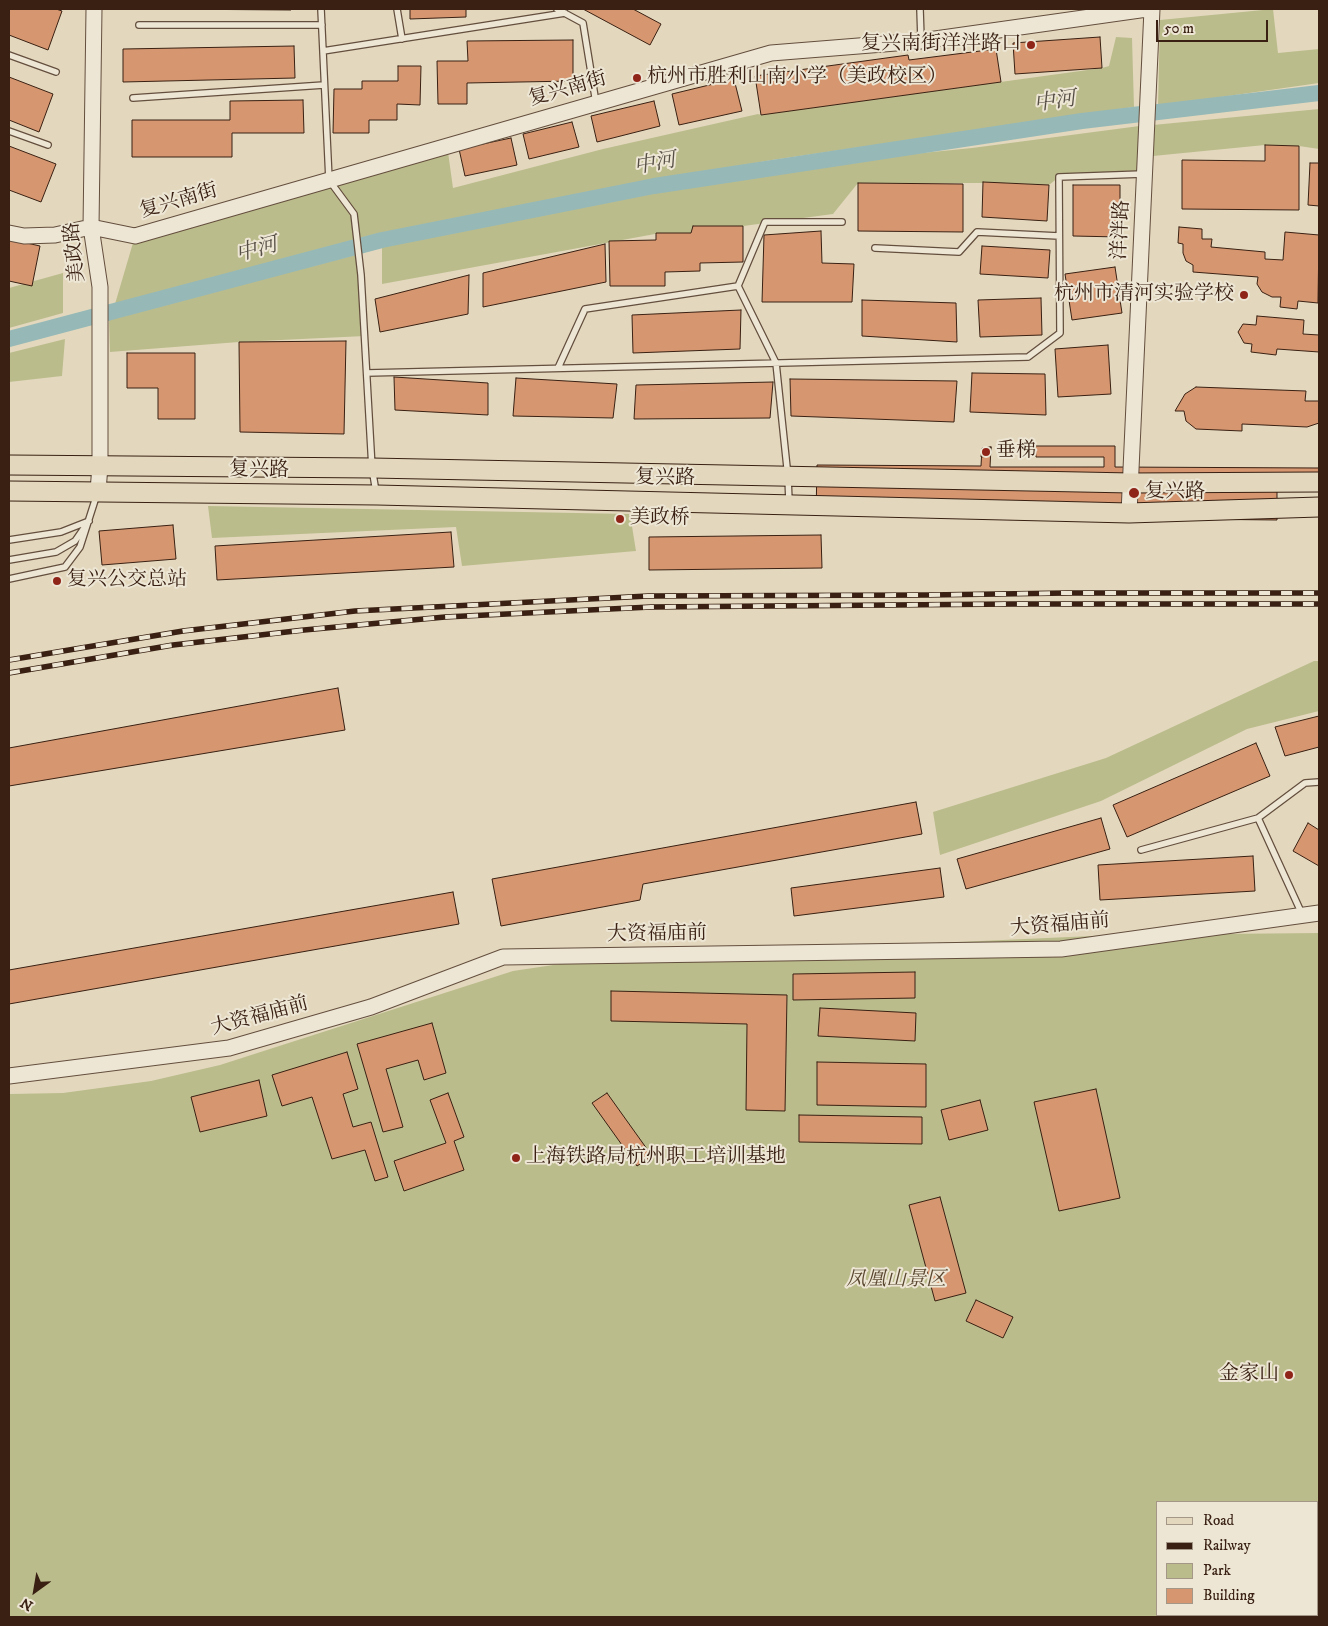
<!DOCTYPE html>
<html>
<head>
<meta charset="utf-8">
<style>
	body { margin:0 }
	#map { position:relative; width:1328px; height:1626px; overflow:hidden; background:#e3d8be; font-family:"IM FELL DW Pica",serif }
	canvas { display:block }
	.frame { position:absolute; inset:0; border:10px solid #392012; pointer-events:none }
	.legend { position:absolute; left:1156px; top:1501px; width:162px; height:115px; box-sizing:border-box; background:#ede6d5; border:1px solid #a59787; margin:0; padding:6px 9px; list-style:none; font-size:15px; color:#392012 }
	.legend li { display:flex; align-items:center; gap:10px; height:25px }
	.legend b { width:25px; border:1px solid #a59787 }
	.north { position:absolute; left:10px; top:1566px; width:50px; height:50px; -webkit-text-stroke:4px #ede6d5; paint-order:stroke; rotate:212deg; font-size:14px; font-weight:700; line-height:20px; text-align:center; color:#392012 }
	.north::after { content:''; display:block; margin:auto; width:18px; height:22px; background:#392012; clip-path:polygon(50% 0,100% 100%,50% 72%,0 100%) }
	.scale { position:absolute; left:1156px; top:20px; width:112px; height:22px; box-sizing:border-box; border:2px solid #392012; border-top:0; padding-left:6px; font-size:15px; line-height:18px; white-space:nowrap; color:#392012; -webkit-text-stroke:4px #ede6d5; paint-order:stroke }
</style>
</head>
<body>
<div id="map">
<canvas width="1328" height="1626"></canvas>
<div class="frame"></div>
<ul class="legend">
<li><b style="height:6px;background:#e3d8be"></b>Road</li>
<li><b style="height:6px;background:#392012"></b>Railway</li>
<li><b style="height:14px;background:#bbbc8c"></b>Park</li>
<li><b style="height:14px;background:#d59670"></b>Building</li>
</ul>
<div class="north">N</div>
<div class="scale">50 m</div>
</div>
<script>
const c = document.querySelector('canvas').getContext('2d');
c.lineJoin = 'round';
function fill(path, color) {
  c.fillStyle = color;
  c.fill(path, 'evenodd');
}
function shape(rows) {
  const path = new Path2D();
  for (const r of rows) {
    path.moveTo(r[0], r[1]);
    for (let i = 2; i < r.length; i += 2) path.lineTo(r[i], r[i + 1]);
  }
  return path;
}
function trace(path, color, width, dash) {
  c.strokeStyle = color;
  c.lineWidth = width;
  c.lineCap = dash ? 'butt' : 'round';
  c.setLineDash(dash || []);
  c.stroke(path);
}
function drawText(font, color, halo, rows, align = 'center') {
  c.font = font + ' "IM FELL DW Pica","Noto Serif SC",serif';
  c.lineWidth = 4;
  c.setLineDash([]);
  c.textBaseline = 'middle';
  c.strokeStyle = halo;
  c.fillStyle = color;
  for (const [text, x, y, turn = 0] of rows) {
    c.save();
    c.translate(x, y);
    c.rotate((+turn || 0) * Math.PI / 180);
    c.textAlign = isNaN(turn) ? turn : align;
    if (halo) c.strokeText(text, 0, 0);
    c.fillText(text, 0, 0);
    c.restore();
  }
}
fill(shape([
	[1273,9,1278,53,1319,49,1319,83,1158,106,1160,20],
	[1116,37,1132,38,1134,107,772,160,584,193,368,236,115,304,135,236,448,152,453,188,603,149,758,114,761,115,1102,68,1109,66],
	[1319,109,1319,149,1299,146,1265,145,1153,156,1153,125],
	[1147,125,1145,173,1059,177,1049,185,1008,183,858,183,833,214,691,233,655,234,382,284,382,240,551,206,763,169,972,148],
	[359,254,365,336,239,342,110,352,109,319],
	[63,273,63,313,9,328,9,288],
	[65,339,62,376,9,382,9,353],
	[208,506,630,514,636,551,462,566,456,527,212,538],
	[1314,661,1319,661,1319,711,1247,729,1101,801,940,855,933,812,1106,758],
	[1319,933,1319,1617,9,1617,9,1094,63,1093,151,1081,220,1065,513,971,600,958,1114,935],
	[1157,1502,1317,1502,1317,1615,1157,1615]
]), '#bbbc8c');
trace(shape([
	[9,339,382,240,654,186,1082,121,1319,93]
]), '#96b9b7', 16);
const building = shape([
	[9,9,56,9,62,11,48,50,9,35,9,9],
	[160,9,291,9,291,10,160,9],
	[410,9,466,9,466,17,410,19,410,9],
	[583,9,633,9,661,24,650,45,583,9],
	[1100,37,1102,68,1015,74,1013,43,1100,37],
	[573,40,573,81,467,83,467,104,438,104,437,61,468,61,467,41,573,40],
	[294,46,295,78,123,82,123,49,294,46],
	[996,49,1001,82,761,115,755,76,908,55,909,60,996,49],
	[398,66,421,66,420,105,397,104,397,120,369,120,369,133,333,133,334,89,362,89,362,81,398,81,398,66],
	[9,77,53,94,39,132,9,120,9,77],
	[734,79,742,111,679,125,672,94,734,79],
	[303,100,304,133,232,133,232,157,132,157,132,120,230,120,230,101,303,100],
	[654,101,660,126,597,142,591,116,654,101],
	[572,122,579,147,529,159,523,134,572,122],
	[511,138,517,165,465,176,459,149,511,138],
	[1265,145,1299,146,1299,210,1182,209,1182,160,1265,161,1265,145],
	[9,146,56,164,41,202,9,190,9,146],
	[1310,163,1319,163,1319,206,1308,205,1310,163],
	[983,182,1049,185,1047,221,982,217,983,182],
	[858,183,963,184,963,232,858,231,858,183],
	[1073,185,1120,185,1120,237,1073,236,1073,185],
	[693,226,743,226,743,262,700,263,700,271,665,272,665,286,610,286,609,241,656,240,656,233,691,233,693,226],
	[1179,227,1202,229,1202,239,1212,239,1211,247,1265,252,1265,259,1283,260,1285,232,1319,235,1318,303,1298,301,1297,309,1280,307,1281,297,1272,297,1262,292,1257,284,1258,277,1193,272,1193,265,1186,261,1183,253,1183,244,1178,243,1179,227],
	[821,231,822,263,854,264,852,302,762,302,764,235,821,231],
	[9,239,40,246,32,286,9,281,9,239],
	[605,244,606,282,483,307,483,273,605,244],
	[982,246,1050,250,1048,278,980,274,982,246],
	[1115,267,1122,313,1072,320,1065,274,1115,267],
	[469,275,468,314,380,332,375,299,469,275],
	[1041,298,1042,335,980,337,978,300,1041,298],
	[862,300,956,303,957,342,862,336,862,300],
	[741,310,740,349,633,353,632,315,741,310],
	[1257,316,1304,320,1303,334,1319,335,1319,352,1277,349,1276,355,1251,352,1252,344,1244,343,1238,332,1243,324,1256,325,1257,316],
	[346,341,344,434,240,432,239,342,346,341],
	[1108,345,1111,394,1058,397,1055,349,1108,345],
	[127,353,195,353,195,419,158,419,158,388,127,388,127,353],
	[972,373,1045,374,1046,415,970,412,972,373],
	[394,377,488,383,488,415,395,410,394,377],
	[516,378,617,384,613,418,513,416,516,378],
	[790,379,957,381,954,422,791,416,790,379],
	[773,382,770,418,634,419,636,385,773,382],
	[1196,387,1306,391,1305,401,1319,401,1319,423,1307,427,1242,424,1242,431,1196,429,1186,421,1184,411,1175,411,1185,394,1196,387],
	[1035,446,1115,446,1115,467,1319,468,1319,478,1277,478,1277,520,816,515,817,465,981,466,982,448,991,447,990,467,1104,467,1104,457,1036,457,1035,446],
	[991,447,990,456,981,457,982,448,991,447],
	[173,525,176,559,102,565,99,531,173,525],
	[451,532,454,567,217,580,215,546,451,532],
	[821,535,822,568,649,570,649,537,821,535],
	[338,688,345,730,9,786,9,748,338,688],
	[1319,716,1319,747,1285,756,1275,727,1319,716],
	[1256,743,1270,776,1127,837,1113,805,1256,743],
	[916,802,922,834,643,884,640,900,501,926,492,879,916,802],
	[1101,818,1110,849,966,889,957,859,1101,818],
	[1308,823,1319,830,1319,866,1293,851,1308,823],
	[1253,856,1255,891,1100,900,1098,865,1253,856],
	[940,868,944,897,794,916,791,888,940,868],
	[453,892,459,924,9,1004,9,970,453,892],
	[915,972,915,998,793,1000,793,974,915,972],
	[611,991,787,995,785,1111,746,1110,747,1024,611,1021,611,991],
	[820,1008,916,1013,915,1041,818,1036,820,1008],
	[432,1023,446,1073,424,1080,418,1060,386,1069,403,1127,383,1132,357,1044,432,1023],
	[347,1052,358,1089,343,1094,353,1127,371,1122,388,1177,375,1181,365,1150,332,1159,312,1097,282,1106,272,1075,347,1052],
	[817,1062,926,1064,926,1107,817,1105,817,1062],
	[259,1080,267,1116,200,1132,191,1097,259,1080],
	[1096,1089,1120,1198,1059,1211,1034,1102,1096,1089],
	[448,1093,464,1137,454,1141,464,1170,404,1191,394,1161,446,1143,430,1100,448,1093],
	[607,1093,652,1156,637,1166,592,1103,607,1093],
	[980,1100,988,1130,949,1140,941,1110,980,1100],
	[799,1115,922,1117,922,1144,799,1142,799,1115],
	[940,1197,966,1293,935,1301,909,1205,940,1197],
	[976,1300,1013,1317,1003,1338,966,1321,976,1300]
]);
fill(building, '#d59670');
trace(building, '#392012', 1);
const service = shape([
	[321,9,329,180,354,214,361,275,372,468,376,492],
	[397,9,402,39],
	[557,9,583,23,596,103],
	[920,9,921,39],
	[139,25,322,25],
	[323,51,565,13],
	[9,55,56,72],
	[133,98,324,85],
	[9,131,48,145],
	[875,248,959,252,977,232,1059,236],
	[738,286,776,363,788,477,789,502],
	[558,368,585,309,738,286,765,222,842,222],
	[367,373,1028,357,1060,333,1059,177,1143,174],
	[9,540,61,532,89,521],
	[9,560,56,552,75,541,84,528],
	[9,579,65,567,80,547,97,494],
	[1258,818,1302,914],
	[1141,850,1258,818,1305,783,1319,782]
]);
const tertiary = shape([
	[94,9,91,227,100,287,100,466,98,491],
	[9,233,24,236,55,235,91,227,135,236,771,53,921,41,1147,9],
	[1129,513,1152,9],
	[9,1076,229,1048,371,1007,503,957,1061,949,1319,913]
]);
const primary = shape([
	[9,465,372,468,1131,483,1319,482],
	[9,491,377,495,1129,513,1319,507]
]);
trace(service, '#644e3d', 8);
trace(tertiary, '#644e3d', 17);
trace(primary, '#392012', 21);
trace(service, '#ede6d5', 5.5);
trace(tertiary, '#ede6d5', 15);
trace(primary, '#e3d8be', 19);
const rail = shape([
	[9,660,183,631,355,611,648,596,928,595,1068,593,1319,593],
	[9,673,173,645,304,630,445,617,651,607,1013,604,1319,604]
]);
trace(rail, '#392012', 5.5);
trace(rail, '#ede6d5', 4, [11]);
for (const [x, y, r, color] of [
	[1031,45,5,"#8f2418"],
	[637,78,5,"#8f2418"],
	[1244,295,5,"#8f2418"],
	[986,452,5,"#8f2418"],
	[1134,493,6,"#8f2418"],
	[620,519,5,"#8f2418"],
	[57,581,5,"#8f2418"],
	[516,1158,5,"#8f2418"],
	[1289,1375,5,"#8f2418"]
]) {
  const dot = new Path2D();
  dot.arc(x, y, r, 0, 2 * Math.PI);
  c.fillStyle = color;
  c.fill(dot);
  trace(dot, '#ede6d5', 2);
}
drawText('20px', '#392012', '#ede6d5', [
	["复兴南街洋泮路口",1021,45,"right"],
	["杭州市胜利山南小学（美政校区）",647,78],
	["杭州市清河实验学校",1234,295,"right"],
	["垂梯",996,452],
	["复兴路",1145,493],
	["美政桥",630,519],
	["复兴公交总站",67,581],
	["上海铁路局杭州职工培训基地",526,1158],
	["金家山",1279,1375,"right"]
], 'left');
drawText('20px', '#392012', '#ede6d5', [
	["复兴南街",568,90,-16],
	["复兴南街",179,202,-16],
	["洋泮路",1122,230,-87],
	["美政路",76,252,-96],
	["复兴路",259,471,1],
	["复兴路",665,479,1],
	["大资福庙前",1060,926,-5],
	["大资福庙前",657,935,-1],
	["大资福庙前",260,1017,-15]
]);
drawText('italic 20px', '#5a4730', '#ede6d5', [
	["凤凰山景区",896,1281]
]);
drawText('italic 21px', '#554e44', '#ede6d5', [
	["中河",1055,103,-8],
	["中河",655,165,-10],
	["中河",257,251,-15]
]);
</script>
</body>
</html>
